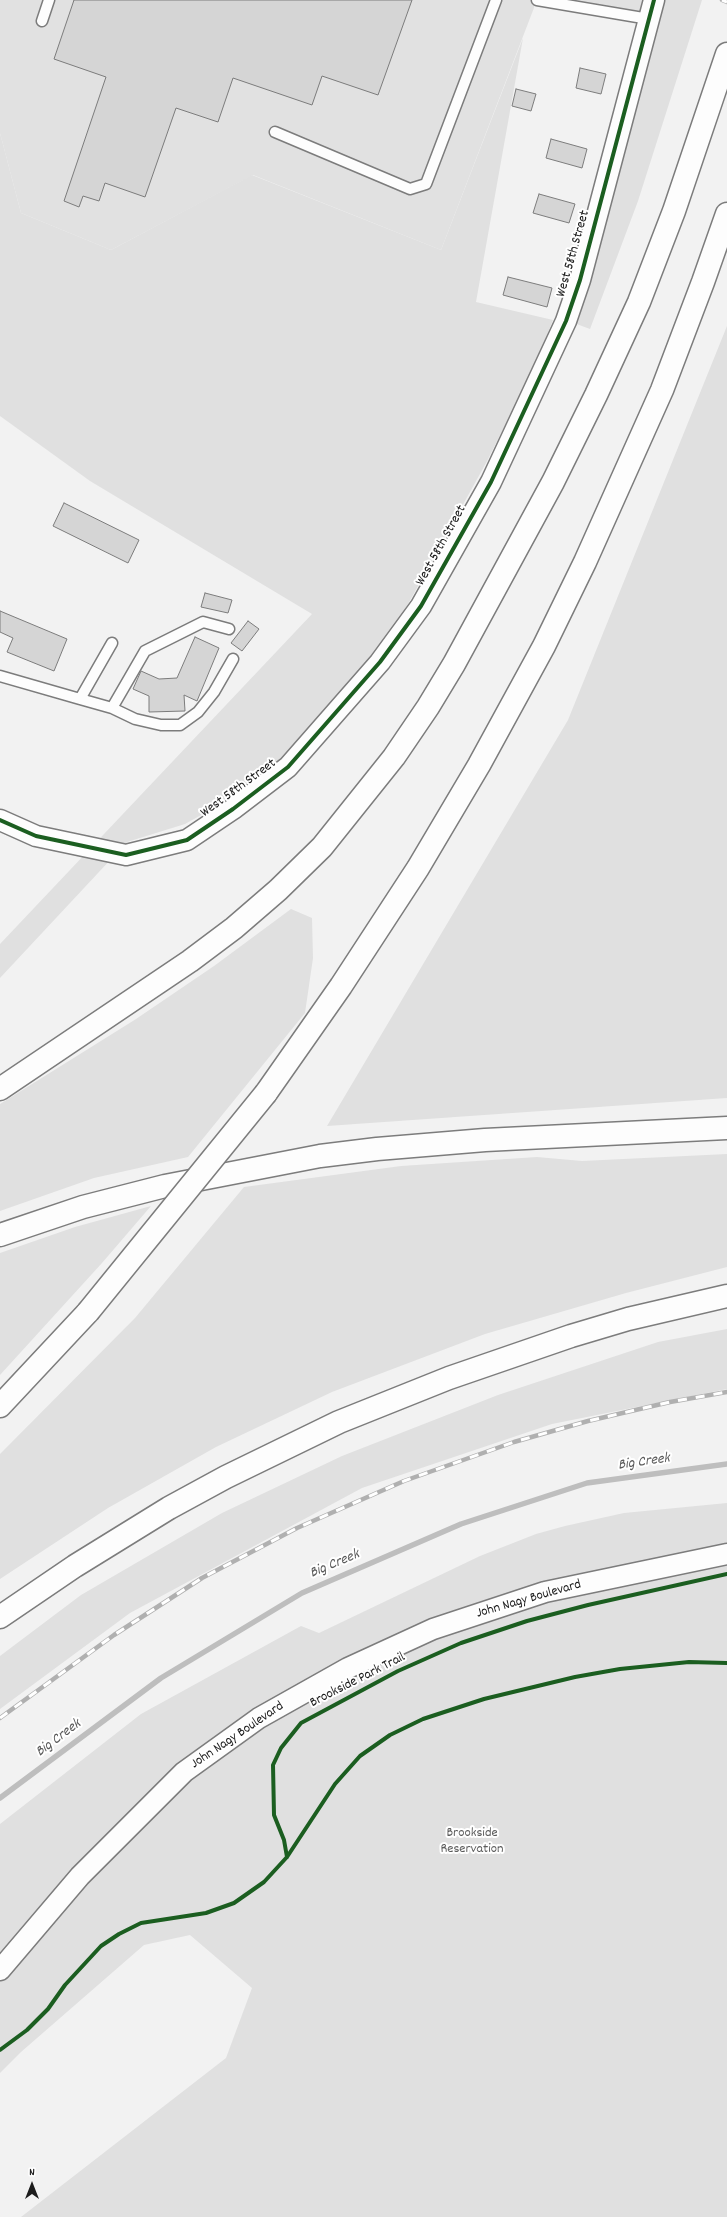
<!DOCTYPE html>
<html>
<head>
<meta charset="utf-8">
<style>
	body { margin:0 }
	#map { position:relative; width:727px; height:2217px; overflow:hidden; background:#f2f2f2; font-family:Dekko,sans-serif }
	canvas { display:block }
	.north { position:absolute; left:12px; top:2165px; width:40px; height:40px; -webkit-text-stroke:3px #fff; paint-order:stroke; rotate:0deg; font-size:11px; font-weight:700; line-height:16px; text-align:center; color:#1c1c1c }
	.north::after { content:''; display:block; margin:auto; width:14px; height:18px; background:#1c1c1c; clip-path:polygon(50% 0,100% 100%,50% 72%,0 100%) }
</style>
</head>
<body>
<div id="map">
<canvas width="727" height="2217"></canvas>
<div class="north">N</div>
</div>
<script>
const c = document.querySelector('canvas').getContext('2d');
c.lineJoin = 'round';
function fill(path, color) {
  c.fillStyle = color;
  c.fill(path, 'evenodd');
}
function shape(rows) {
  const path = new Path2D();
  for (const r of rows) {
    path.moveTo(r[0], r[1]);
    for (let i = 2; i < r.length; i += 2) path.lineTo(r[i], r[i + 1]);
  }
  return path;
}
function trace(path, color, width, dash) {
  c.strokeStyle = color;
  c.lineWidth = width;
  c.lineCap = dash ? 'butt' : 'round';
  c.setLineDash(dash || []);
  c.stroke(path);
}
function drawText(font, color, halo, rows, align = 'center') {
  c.font = font + ' Dekko,sans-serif';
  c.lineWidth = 4;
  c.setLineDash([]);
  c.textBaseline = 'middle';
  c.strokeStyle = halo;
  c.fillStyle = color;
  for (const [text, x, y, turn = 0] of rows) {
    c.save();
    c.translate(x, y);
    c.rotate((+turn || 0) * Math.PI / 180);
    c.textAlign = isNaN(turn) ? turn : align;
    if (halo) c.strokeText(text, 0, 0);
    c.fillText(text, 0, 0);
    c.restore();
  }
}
fill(shape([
	[0,0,654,0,649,19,537,0,441,250,253,175,111,250,21,213,0,133]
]), '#e1e1e1');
fill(shape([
	[660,0,702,0,638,201,590,329,574,323],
	[523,38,476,302,553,320,531,374,486,463,397,624,358,675,295,746,262,776,221,804,185,824,127,842,0,978,0,944,312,614,90,481,0,416,0,133,21,213,111,250,252,175,441,250],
	[727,326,727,1098,327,1126,568,720],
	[291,909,312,918,313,958,305,1013,188,1157,94,1178,0,1211,0,1104,136,1019,214,966],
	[727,1154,727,1267,626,1293,485,1334,332,1392,216,1447,108,1508,0,1579,0,1454,135,1318,244,1187,401,1166,537,1157,582,1161],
	[151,1206,102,1263,0,1375,0,1253,75,1227],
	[727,1329,727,1389,552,1424,362,1488,130,1613,0,1709,0,1656,81,1595,222,1513,342,1456,498,1395,658,1342],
	[727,1503,727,2217,21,2217,226,2058,252,1988,190,1935,144,1945,21,2052,0,2073,0,1824,141,1714,301,1626,319,1633,480,1556,536,1534,565,1526,624,1513]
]), '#e0e0e0');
trace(shape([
	[0,1798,161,1678,302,1593,461,1524,587,1483,727,1464]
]), '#bebebe', 5.5);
const building = shape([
	[74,0,412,0,378,95,322,76,312,105,233,78,218,122,176,108,145,197,105,183,99,201,83,196,79,207,64,201,106,77,54,59,74,0],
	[580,68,606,74,601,94,576,88,580,68],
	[516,89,536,94,531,111,512,106,516,89],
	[551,139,587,149,582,168,546,158,551,139],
	[539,194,575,204,569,223,533,213,539,194],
	[508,277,552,288,547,307,503,295,508,277],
	[64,503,139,540,128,563,53,526,64,503],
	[205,593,232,600,228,613,201,607,205,593],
	[0,611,67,639,54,671,7,652,13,638,0,632,0,611],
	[248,621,259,629,242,651,231,643,248,621],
	[195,637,219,648,197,701,184,695,185,711,149,712,149,696,133,689,141,671,159,679,177,678,195,637]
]);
fill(building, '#d5d5d5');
trace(building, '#7c7c7c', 1);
const service = shape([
	[537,0,649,19],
	[42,21,49,0],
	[275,132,410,189,426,184,496,0],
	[0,676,80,699,112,643],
	[80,699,112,708,145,651,203,622,229,629],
	[112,708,135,719,161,725,180,725,198,712,214,692,233,659]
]);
const minor = shape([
	[0,820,36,836,126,855,187,840,233,809,288,767,380,662,421,606,491,482,566,321,580,280,654,0],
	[0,1970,80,1876,184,1772,259,1718,348,1668,433,1629,545,1592,727,1554]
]);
const motorway = shape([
	[0,1089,190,961,234,928,278,890,322,847,394,757,428,707,454,664,553,482,596,395,639,302,674,211,727,54],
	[266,1093,341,986,418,868,479,765,544,646,585,562,662,390,703,282,727,214],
	[0,1235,83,1207,165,1186,320,1156,377,1149,485,1140,727,1128],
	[0,1406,88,1312],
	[0,1617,75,1566,169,1508,226,1477,339,1422,449,1378,571,1336,628,1319,727,1296]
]);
trace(service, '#7c7c7c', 13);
trace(minor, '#7c7c7c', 23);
trace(motorway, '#7c7c7c', 25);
trace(service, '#fdfdfd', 10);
trace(minor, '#fdfdfd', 20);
trace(motorway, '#fdfdfd', 22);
const rail = shape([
	[722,0,727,2],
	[0,1718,114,1635,202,1578,297,1528,404,1481,514,1442,588,1421,670,1402,727,1392]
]);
trace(rail, '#b0b0b0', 4.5);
trace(rail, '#fff', 3, [9]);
const motorwayBridge = shape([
	[88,1312,266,1093]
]);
trace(motorwayBridge, '#7c7c7c', 25, []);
trace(motorwayBridge, '#fdfdfd', 22);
trace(shape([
	[0,820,36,836,126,855,187,840,233,809,288,767,380,662,421,606,491,482,566,321,580,280,654,0],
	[287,1857,284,1840,274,1815,273,1765,281,1748,301,1723,398,1671,461,1643,527,1621,588,1605,727,1574],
	[0,2050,27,2030,48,2009,65,1985,101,1946,119,1934,141,1923,206,1913,234,1903,264,1882,287,1857,335,1784,360,1756,390,1735,423,1719,484,1699,575,1677,620,1669,689,1662,727,1663]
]), '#1b5e20', 4);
drawText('14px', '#1c1c1c', '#fff', [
	["West 58th Street",574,254,-74],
	["West 58th Street",442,546,-61],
	["West 58th Street",239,789,-36],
	["John Nagy Boulevard",529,1600,-16],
	["Brookside Park Trail",358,1681,-27],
	["John Nagy Boulevard",238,1736,-34]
]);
drawText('14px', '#5c5c5c', '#fff', [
	["Brookside",472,1834],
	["Reservation",472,1850]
]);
drawText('italic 15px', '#5b5b5b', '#fff', [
	["Big Creek",644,1463,-8],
	["Big Creek",335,1565,-23],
	["Big Creek",59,1739,-37]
]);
</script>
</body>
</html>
